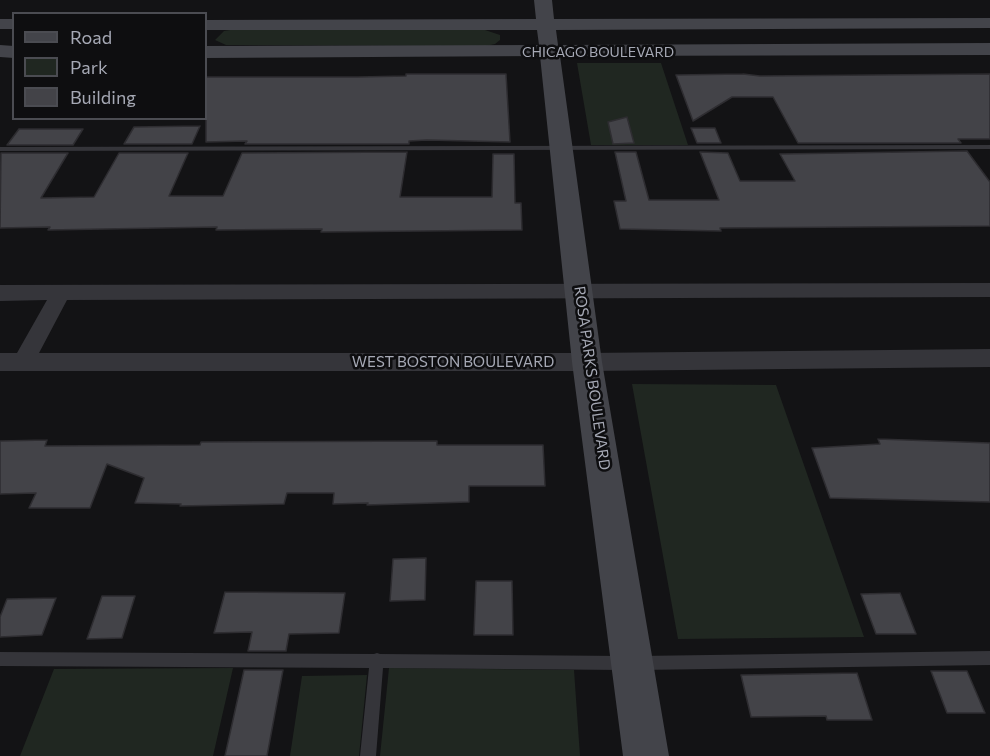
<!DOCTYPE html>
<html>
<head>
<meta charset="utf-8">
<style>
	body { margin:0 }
	#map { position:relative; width:990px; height:756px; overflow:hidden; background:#131315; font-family:Commissioner,sans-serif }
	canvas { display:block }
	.legend { position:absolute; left:12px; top:12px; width:195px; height:108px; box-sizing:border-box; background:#0e0e10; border:2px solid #4b4c52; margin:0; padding:8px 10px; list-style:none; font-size:18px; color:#a6a9b5 }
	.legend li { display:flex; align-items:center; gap:12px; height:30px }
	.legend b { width:30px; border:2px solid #4b4c52 }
</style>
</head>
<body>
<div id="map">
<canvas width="990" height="756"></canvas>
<ul class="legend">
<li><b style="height:8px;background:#43444a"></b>Road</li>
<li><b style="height:16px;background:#202721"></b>Park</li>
<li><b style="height:16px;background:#434348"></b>Building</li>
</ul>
</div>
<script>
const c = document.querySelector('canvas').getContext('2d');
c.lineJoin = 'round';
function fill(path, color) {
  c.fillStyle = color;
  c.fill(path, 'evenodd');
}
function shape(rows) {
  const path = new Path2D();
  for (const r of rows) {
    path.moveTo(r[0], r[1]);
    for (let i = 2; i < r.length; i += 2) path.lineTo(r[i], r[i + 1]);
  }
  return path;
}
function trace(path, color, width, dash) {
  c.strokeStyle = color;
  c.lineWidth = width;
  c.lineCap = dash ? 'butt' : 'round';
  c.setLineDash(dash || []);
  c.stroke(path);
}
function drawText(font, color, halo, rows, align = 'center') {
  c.font = font + ' Commissioner,sans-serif';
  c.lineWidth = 5;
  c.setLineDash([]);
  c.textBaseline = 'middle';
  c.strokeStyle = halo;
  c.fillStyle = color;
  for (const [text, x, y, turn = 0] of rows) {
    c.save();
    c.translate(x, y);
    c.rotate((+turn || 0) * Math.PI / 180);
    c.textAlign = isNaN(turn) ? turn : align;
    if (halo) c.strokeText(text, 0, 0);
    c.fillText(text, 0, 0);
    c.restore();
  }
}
fill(shape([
	[236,29,485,30,500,35,500,40,495,44,486,46,226,45,215,40,224,31],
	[577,63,661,63,688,145,591,145],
	[632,384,776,385,864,637,678,639],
	[233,668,213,756,20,756,54,669],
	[389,668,574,670,580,756,380,756],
	[367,675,359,756,290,756,302,676]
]), '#202721');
const building = shape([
	[406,74,506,74,510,142,427,140,409,141,409,144,245,144,247,141,206,142,206,77,358,77,406,76,406,74],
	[743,74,760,76,990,74,990,139,958,139,961,143,798,143,773,97,732,97,693,121,676,75,743,74],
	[627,117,634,143,613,144,608,122,627,117],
	[200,126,192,144,124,144,134,127,200,126],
	[691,128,715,128,721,143,697,143,691,128],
	[19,129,83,129,73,145,7,145,19,129],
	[967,151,990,182,990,226,720,228,721,231,620,229,614,201,626,201,615,152,636,152,649,200,719,200,700,152,728,153,740,181,795,181,780,154,967,151],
	[407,152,400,197,492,197,493,154,514,154,515,203,521,203,522,230,321,232,322,229,216,230,217,227,48,230,50,227,0,228,1,153,68,153,41,198,94,197,119,153,188,153,169,196,223,196,242,153,407,152],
	[878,439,990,443,990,502,830,498,812,448,880,444,878,439],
	[47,440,45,446,200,445,201,442,437,441,437,445,543,445,545,486,469,486,469,502,367,505,368,503,333,504,334,493,287,493,284,504,180,506,181,504,135,503,144,478,107,464,90,508,29,508,36,493,0,494,0,441,47,440],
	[426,558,425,600,390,601,393,559,426,558],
	[476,581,512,581,513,635,474,635,476,581],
	[225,592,345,593,339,633,289,634,286,651,248,651,252,632,214,633,225,592],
	[900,593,916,634,876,634,861,594,900,593],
	[102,596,135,596,122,638,87,639,102,596],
	[56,598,42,635,0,637,0,617,7,599,56,598],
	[244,670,283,670,267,756,225,756,244,670],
	[931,671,967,671,985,713,947,713,931,671],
	[857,673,872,720,827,720,826,716,751,717,741,675,857,673]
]);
fill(building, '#434348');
trace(building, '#2e2d31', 1.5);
fill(shape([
	[990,145,990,149,0,151,0,147,990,145],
	[990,651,990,665,639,670,634,668,632,663,634,658,639,656,990,651],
	[0,652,374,654,377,653,380,654,624,656,629,658,631,663,629,668,624,670,383,668,376,756,360,756,369,668,0,666,0,652]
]), '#35353a');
fill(shape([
	[990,283,990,297,67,300,39,353,587,353,990,349,990,367,587,371,0,371,0,353,17,353,47,300,0,301,0,285,990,283]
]), '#35353a');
fill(shape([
	[534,0,552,0,554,19,990,18,990,28,556,30,558,45,990,43,990,55,560,56,602,362,669,756,623,756,572,362,540,56,206,58,206,46,539,45,537,30,206,30,206,20,536,19,534,0],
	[0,19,14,19,14,29,0,29,0,19],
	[0,45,14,46,14,58,0,57,0,45]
]), '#43444a');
drawText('14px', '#a6a9b5', '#0e0e10', [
	["CHICAGO BOULEVARD",598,52]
]);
drawText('15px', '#a6a9b5', '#0e0e10', [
	["WEST BOSTON BOULEVARD",453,362],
	["ROSA PARKS BOULEVARD",592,378,82]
]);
</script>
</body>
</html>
